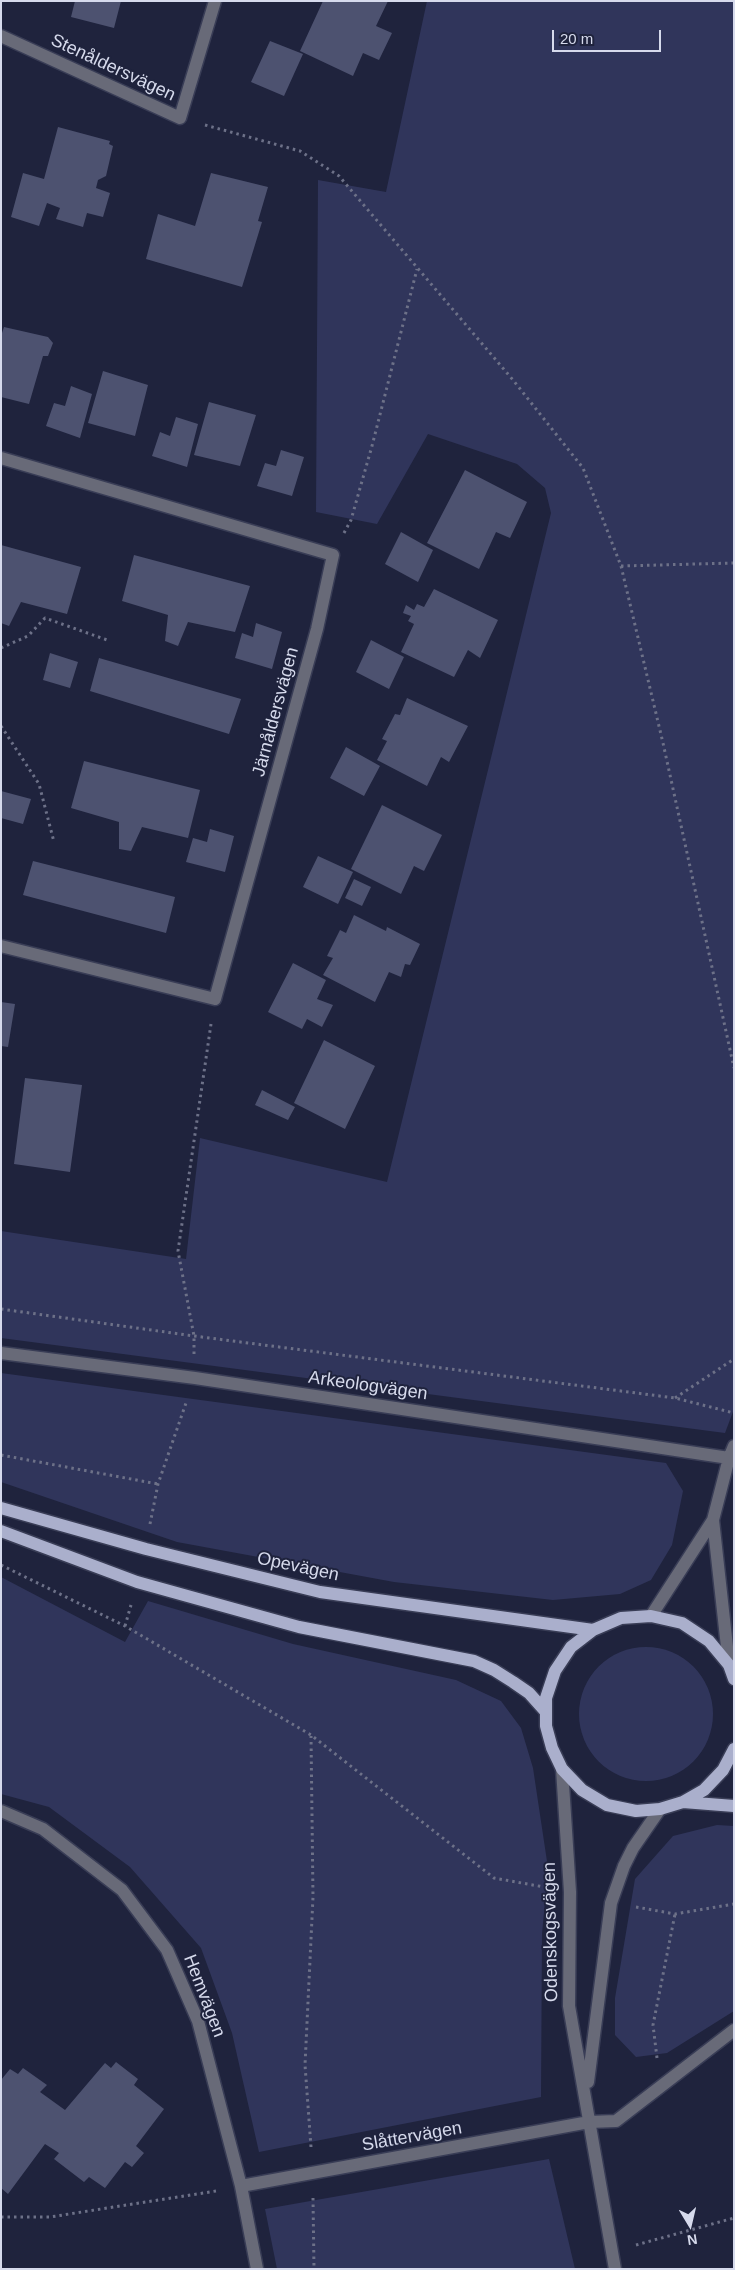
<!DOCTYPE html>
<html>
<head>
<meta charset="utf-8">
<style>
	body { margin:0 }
	#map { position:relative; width:735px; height:2270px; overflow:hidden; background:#1f233d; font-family:Arial,sans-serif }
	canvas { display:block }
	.frame { position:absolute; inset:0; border:2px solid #d6daec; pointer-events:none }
	.north { position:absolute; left:665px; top:2200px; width:50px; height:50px; -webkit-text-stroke:4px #1f233d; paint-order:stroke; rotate:171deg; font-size:14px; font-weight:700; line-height:20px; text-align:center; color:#d6daec }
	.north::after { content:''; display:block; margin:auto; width:18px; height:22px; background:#d6daec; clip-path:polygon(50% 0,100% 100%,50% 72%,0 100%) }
	.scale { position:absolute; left:552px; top:30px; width:109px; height:22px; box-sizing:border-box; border:2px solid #d6daec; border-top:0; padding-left:6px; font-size:15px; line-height:18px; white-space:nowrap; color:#d6daec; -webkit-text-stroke:4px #1f233d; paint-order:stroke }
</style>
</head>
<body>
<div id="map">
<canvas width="735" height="2270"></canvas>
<div class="frame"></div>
<div class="north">N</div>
<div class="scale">20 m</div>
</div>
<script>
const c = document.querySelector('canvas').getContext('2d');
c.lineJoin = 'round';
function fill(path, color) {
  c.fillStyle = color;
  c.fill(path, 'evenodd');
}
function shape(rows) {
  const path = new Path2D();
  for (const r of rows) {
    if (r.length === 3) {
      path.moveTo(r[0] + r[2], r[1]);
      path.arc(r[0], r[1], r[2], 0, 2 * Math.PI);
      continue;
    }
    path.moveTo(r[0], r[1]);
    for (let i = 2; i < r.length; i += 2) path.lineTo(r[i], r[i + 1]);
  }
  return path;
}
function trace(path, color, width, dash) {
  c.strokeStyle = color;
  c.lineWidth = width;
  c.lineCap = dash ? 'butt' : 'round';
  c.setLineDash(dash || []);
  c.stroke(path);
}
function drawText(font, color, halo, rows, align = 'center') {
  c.font = font + ' Arial,sans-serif';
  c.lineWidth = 4;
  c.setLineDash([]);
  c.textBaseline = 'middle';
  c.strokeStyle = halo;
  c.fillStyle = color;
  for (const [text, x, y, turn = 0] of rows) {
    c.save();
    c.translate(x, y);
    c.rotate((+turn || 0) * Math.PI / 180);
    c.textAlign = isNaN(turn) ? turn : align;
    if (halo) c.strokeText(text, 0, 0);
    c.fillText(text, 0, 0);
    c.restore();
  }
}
fill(shape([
	[427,1,734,1,734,1409,725,1433,1,1338,1,1231,186,1259,200,1138,387,1182,551,513,545,488,517,464,428,434,377,524,316,512,318,180,386,192],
	[1,1373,666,1463,683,1491,672,1545,651,1580,620,1594,553,1600,394,1582,177,1542,1,1482],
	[1,1577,125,1642,148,1601,293,1644,456,1680,501,1701,521,1728,533,1768,548,1868,542,1934,541,2097,259,2152,232,2033,201,1948,130,1867,49,1807,1,1794],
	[646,1714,67],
	[717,1825,734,1826,734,2011,667,2053,636,2057,615,2035,615,1998,635,1879,673,1836],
	[549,2159,575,2269,277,2269,265,2209]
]), '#30355b');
fill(shape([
	[75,1,121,1,114,28,71,17],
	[323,1,388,1,376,26,392,33,379,60,363,53,353,76,300,51],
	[270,41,303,54,284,96,251,82],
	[58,127,110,141,109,144,113,146,106,176,98,180,96,188,110,193,103,217,87,213,83,227,56,219,60,208,47,203,39,226,11,217,23,173,44,179],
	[211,173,268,187,258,221,262,222,242,287,146,259,158,214,195,226],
	[4,327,48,337,53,343,48,356,43,356,29,404,1,397,1,336],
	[103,371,148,385,135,436,88,423],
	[71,386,92,394,80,438,46,426,54,403,65,406],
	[209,402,256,415,240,466,194,455],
	[176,417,198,424,187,467,152,456,160,432,170,436],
	[281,450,304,457,292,496,257,486,265,463,276,466],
	[465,470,527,502,510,538,496,532,479,569,427,543],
	[401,532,433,550,418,582,385,564],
	[1,545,81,567,67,614,21,602,9,626,1,623],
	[134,555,250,586,235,632,188,622,178,646,165,641,168,615,122,601],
	[434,589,498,620,480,658,468,650,454,677,401,652,414,624,408,621,411,616,403,613,406,605,414,610,417,604,424,607],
	[256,623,282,632,272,669,235,658,242,633,253,637],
	[371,640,404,657,389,689,356,672],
	[50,653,78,662,70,688,43,680],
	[99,658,241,699,229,734,90,691],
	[407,698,468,726,449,762,441,757,427,786,377,760,387,741,382,739,395,714,400,715],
	[346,747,380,766,364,796,330,778],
	[84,761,200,790,188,838,142,827,131,851,119,849,119,822,71,808],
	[1,791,31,799,23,824,1,818],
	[382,805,442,835,424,871,414,866,401,894,351,869],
	[210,829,234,836,225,872,186,862,193,838,207,842],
	[318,856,353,872,338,904,303,887],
	[33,861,175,897,166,933,23,895],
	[354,879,371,887,362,906,345,898],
	[354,915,386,931,387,927,420,944,410,965,405,964,401,977,389,972,375,1002,323,975,333,958,327,956,340,930,346,933],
	[293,963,326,980,317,999,333,1005,322,1027,307,1019,302,1029,268,1012],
	[1,1002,15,1004,8,1047,1,1046],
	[324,1040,375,1066,345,1129,294,1103],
	[25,1078,82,1085,70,1172,14,1164],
	[262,1090,295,1107,288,1120,255,1105],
	[116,2062,138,2079,134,2085,164,2109,136,2146,144,2153,132,2167,125,2162,105,2188,89,2177,84,2182,54,2159,59,2153,45,2144,8,2194,1,2188,1,2080,10,2069,18,2074,23,2068,47,2085,40,2092,65,2110,105,2063,111,2068]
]), '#4d5270');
const minor = shape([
	[1,36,180,118,215,1],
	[1,458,333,555,317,629,215,999,1,946],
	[1,1353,195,1378,729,1458,734,1461],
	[713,1520,729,1665],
	[651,1616,713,1520,729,1458,734,1446],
	[562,1769,570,1892,569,2006,615,2269],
	[1,1811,43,1829,122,1890,167,1950,198,2021,241,2186,257,2269],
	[588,2082,611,1903,624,1866,633,1848,660,1809],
	[241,2186,589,2122,616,2121,734,2030]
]);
const major = shape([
	[1,1508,146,1549,320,1592,593,1630],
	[1,1531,137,1582,299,1627,474,1661,494,1670,513,1682,529,1693,546,1712],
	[734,1679,729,1665,709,1641,682,1623,651,1616,621,1618,593,1630,571,1647,555,1671,546,1698,546,1726,552,1748,562,1769,582,1790,607,1805,636,1811,660,1809,683,1802,704,1790,723,1770,734,1749],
	[683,1802,734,1806]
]);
trace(minor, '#393d56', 15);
trace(major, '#393d56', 15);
trace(shape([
	[205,125,300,151,339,176,513,380,583,468,621,566,663,743,734,1068],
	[344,533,351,520,372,446,417,269],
	[621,566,734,563],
	[1,648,28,636,45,618,110,641],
	[1,726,39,784,54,842],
	[1,1309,194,1336,675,1398,734,1413],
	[194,1354,194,1336,178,1251,211,1024],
	[675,1398,734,1359],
	[1,1455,158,1484],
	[150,1524,158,1484,186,1403],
	[1,1565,125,1626,311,1735,494,1878,544,1887],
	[125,1626,131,1605],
	[636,1907,675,1914,734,1904],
	[657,2058,653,2025,675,1914],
	[311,2147,305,2065,313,1897,311,1736],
	[313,2198,314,2269],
	[1,2217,50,2217,216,2191],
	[636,2245,734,2218]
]), '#6d7188', 3, [2.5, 4]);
trace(minor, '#686a78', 12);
trace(major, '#aaafcc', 12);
drawText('18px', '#d6daec', '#1f233d', [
	["Stenåldersvägen",113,68,25],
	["Järnåldersvägen",276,712,-75],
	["Arkeologvägen",368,1386,8],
	["Opevägen",298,1567,12],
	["Odenskogsvägen",551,1932,-91],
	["Hemvägen",204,1996,69],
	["Slåttervägen",412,2137,-10]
]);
</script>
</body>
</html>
